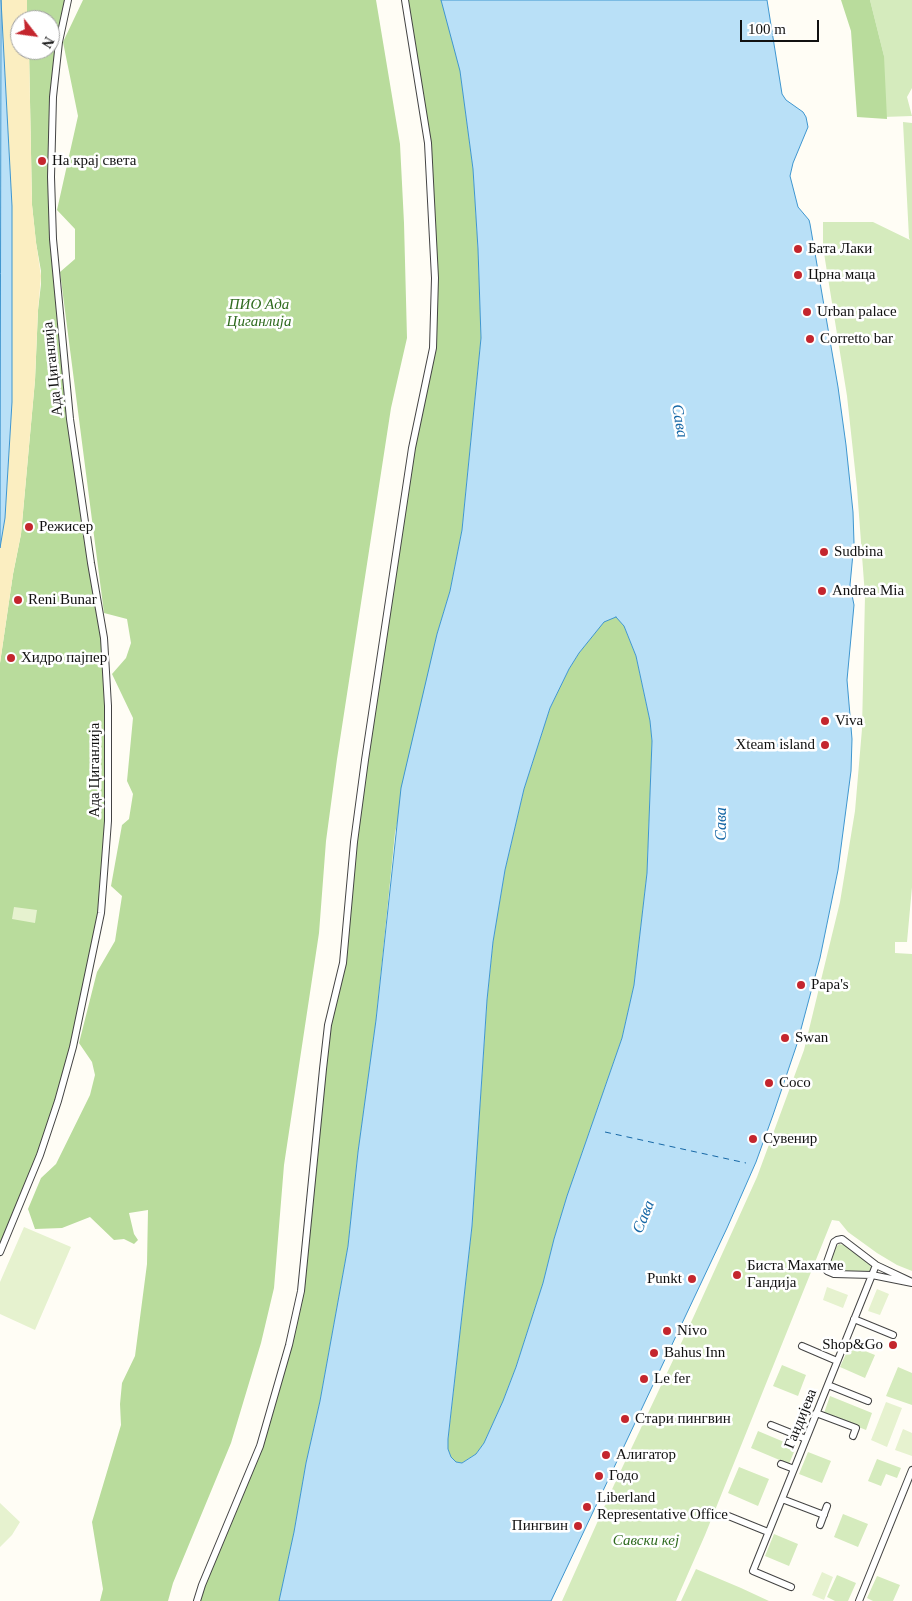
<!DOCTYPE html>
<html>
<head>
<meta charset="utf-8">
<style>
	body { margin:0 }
	#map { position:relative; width:912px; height:1601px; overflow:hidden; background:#fffdf5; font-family:Georgia,serif }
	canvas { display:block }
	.north { position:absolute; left:10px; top:10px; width:50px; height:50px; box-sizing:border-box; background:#fff; border:1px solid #a0a0a0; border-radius:50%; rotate:120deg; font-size:14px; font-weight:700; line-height:20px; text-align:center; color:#111 }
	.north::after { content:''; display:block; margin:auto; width:18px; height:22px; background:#c4262e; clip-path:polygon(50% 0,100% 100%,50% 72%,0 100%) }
	.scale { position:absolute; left:740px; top:20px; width:79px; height:22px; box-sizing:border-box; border:2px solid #111; border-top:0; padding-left:6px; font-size:15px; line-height:18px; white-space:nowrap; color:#111; -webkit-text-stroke:4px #fff; paint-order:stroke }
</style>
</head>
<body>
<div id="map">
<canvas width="912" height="1601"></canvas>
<div class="north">N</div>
<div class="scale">100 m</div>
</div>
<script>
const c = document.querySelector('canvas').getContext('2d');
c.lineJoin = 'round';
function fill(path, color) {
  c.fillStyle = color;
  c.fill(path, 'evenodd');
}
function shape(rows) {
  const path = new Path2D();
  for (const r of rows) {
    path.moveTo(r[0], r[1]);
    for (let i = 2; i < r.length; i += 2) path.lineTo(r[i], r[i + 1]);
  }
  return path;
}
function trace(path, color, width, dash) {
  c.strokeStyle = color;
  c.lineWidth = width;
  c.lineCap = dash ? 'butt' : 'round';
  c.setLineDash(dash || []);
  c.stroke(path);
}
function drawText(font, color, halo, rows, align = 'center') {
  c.font = font + ' Georgia,serif';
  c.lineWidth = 5;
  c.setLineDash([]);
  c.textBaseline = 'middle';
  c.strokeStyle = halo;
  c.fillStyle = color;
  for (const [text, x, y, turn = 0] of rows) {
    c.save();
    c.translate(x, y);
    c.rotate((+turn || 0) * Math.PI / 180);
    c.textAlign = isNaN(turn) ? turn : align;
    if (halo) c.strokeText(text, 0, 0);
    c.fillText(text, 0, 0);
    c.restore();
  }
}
fill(shape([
	[870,0,912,0,912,88,907,97,912,116,883,117,884,56],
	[903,122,912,123,912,887,907,942,895,942,895,953,912,954,912,1271,897,1265,877,1253,848,1232,839,1221,832,1220,705,1535,676,1601,562,1601,614,1485,693,1318,757,1177,804,1050,840,902,855,811,862,729,865,596,857,488,847,396,823,247,823,222,873,222,910,240,909,238],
	[839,1244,845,1245,870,1263,871,1268,870,1271,867,1272,836,1271,832,1269,830,1263,836,1247],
	[850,1345,875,1355,865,1378,840,1367],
	[782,1365,806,1375,798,1396,773,1386],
	[898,1367,912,1373,912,1405,886,1396],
	[830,1396,872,1413,866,1430,824,1413],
	[758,1431,796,1447,789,1464,751,1448],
	[808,1452,831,1461,822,1483,799,1474],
	[877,1459,901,1468,897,1478,886,1474,881,1486,868,1481],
	[739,1467,769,1479,758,1506,728,1493],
	[843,1514,868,1524,858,1547,834,1537],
	[774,1534,798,1544,789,1566,765,1556],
	[696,1569,741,1588,769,1601,681,1601],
	[837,1575,856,1583,848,1601,835,1601,827,1597],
	[877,1576,900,1585,893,1601,873,1601,867,1598]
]), '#d5ebbd');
fill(shape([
	[27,0,68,0,59,42,51,177,70,419,104,638,108,821,100,916,58,1101,0,1252,0,663,13,574,21,534,35,380,38,310,41,284,41,271,36,243,32,205,29,50,50,50,50,20,27,20],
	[83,0,376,0,400,144,404,223,407,338,391,408,337,759,326,841,319,933,284,1165,274,1288,261,1343,231,1443,173,1583,168,1601,100,1601,103,1589,92,1522,121,1425,120,1404,122,1383,135,1356,147,1264,148,1210,129,1213,134,1234,138,1240,134,1244,124,1239,114,1240,90,1217,62,1228,35,1229,28,1209,41,1178,56,1164,90,1095,95,1075,92,1062,79,1043,97,972,115,941,122,896,111,886,122,825,129,819,133,794,127,781,133,718,112,674,126,658,131,643,127,619,104,613,60,272,75,259,75,229,57,210,78,116,63,42],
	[405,0,441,0,459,62,473,169,478,249,481,338,462,530,450,591,437,634,395,833,376,1020,358,1152,348,1246,320,1401,306,1463,294,1532,279,1601,197,1601,260,1446,301,1291,323,1069,343,963,354,842,412,448,433,348,435,278,428,143],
	[841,0,870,0,884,56,887,119,857,117,851,31],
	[616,616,624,626,636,656,650,721,652,741,647,873,634,985,622,1038,567,1196,554,1239,543,1283,516,1367,503,1401,484,1443,476,1454,462,1463,456,1462,451,1457,448,1449,448,1439,472,1226,487,1000,493,942,505,870,524,789,550,708,569,669,579,653,604,621]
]), '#b9dc9c');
fill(shape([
	[1,0,27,0,27,20,20,20,20,50,29,50,32,205,36,242,41,276,38,310,35,380,21,534,13,574,0,663,0,548,5,518,12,402,12,206]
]), '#fbeec1');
fill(shape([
	[14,907,37,910,35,923,12,919],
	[24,1227,71,1247,35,1330,0,1314,0,1282],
	[827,1287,848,1295,843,1308,823,1300],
	[877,1289,889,1294,880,1315,868,1311],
	[886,1402,902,1408,887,1447,871,1440],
	[903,1429,912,1433,912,1456,895,1450],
	[0,1503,20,1522,12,1535,0,1547],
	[822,1572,833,1577,824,1600,812,1595]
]), '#e6f2cf');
const water = shape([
	[1,0,12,206,12,402,5,518,0,548,1,0],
	[441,0,767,0,782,94,786,100,803,112,806,117,808,127,793,163,790,176,798,207,809,220,810,224,838,387,846,445,853,512,854,543,850,585,854,605,847,680,852,739,851,771,838,870,820,958,797,1044,773,1115,756,1162,727,1228,551,1601,279,1601,294,1532,306,1463,320,1401,348,1246,358,1152,376,1020,401,788,437,634,450,591,462,530,481,338,478,249,473,169,460,71,441,0],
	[616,617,624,626,636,656,650,721,652,741,647,873,634,985,622,1038,567,1196,554,1239,543,1283,516,1367,503,1401,484,1443,476,1454,462,1463,456,1462,451,1457,448,1449,448,1439,472,1226,487,1000,493,942,505,870,524,789,550,708,569,669,579,653,604,622,616,617]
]);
fill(water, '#b9e0f7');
trace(water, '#3f96cf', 1);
trace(shape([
	[605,1132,746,1163]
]), '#1768a6', 1, [6, 5]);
const minor = shape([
	[0,1252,40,1155,58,1101,73,1047,101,913,108,821,108,706,104,638,91,563,70,419,53,239,51,177,53,97,59,42,68,0],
	[912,1282,876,1265,842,1239,837,1240,834,1242,827,1262,827,1271,834,1274,872,1275,912,1283],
	[854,1319,893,1335],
	[802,1346,837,1361],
	[828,1385,868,1401],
	[816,1413,856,1428,853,1436],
	[771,1425,806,1439],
	[781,1464,794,1469],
	[782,1499,824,1515],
	[726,1515,768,1532],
	[820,1525,827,1506],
	[791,1587,753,1571,876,1265],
	[197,1601,202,1585,260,1446,289,1345,301,1291,323,1069,328,1025,343,963,354,842,365,760,412,448,433,348,435,278,428,143,405,0],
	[859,1601,912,1470]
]);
trace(minor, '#444', 8);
trace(minor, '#fff', 6);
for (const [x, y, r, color] of [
	[42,161,5,"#c4262e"],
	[798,249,5,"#c4262e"],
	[798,275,5,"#c4262e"],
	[807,312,5,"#c4262e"],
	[810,339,5,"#c4262e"],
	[29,527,5,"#c4262e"],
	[824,552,5,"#c4262e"],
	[822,591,5,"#c4262e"],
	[18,600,5,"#c4262e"],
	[11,658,5,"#c4262e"],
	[825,721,5,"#c4262e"],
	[825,745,5,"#c4262e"],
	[801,985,5,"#c4262e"],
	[785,1038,5,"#c4262e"],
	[769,1083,5,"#c4262e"],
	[753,1139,5,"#c4262e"],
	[737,1275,5,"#c4262e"],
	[692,1279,5,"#c4262e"],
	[667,1331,5,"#c4262e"],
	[893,1345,5,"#c4262e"],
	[654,1353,5,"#c4262e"],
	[644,1379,5,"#c4262e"],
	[625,1419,5,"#c4262e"],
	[606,1455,5,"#c4262e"],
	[599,1476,5,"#c4262e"],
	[587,1507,5,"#c4262e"],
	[578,1526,5,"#c4262e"]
]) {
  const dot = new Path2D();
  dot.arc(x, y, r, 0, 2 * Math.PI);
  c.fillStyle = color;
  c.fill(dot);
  trace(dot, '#fff', 2);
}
drawText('15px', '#111', '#fff', [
	["На крај света",52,161],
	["Бата Лаки",808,249],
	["Црна маца",808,275],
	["Urban palace",817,312],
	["Corretto bar",820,339],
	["Режисер",39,527],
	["Sudbina",834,552],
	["Andrea Mia",832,591],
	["Reni Bunar",28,600],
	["Хидро пајпер",21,658],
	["Viva",835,721],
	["Xteam island",815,745,"right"],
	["Papa's",811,985],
	["Swan",795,1038],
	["Coco",779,1083],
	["Сувенир",763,1139],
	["Биста Махатме",747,1266],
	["Гандија",747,1283],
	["Punkt",682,1279,"right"],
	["Nivo",677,1331],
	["Shop&Go",883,1345,"right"],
	["Bahus Inn",664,1353],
	["Le fer",654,1379],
	["Стари пингвин",635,1419],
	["Алигатор",616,1455],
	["Годо",609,1476],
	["Liberland",597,1498],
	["Representative Office",597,1515],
	["Пингвин",568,1526,"right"]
], 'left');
drawText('italic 15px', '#2f6b1f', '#fff', [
	["ПИО Ада",259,305],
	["Циганлија",259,322],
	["Савски кеј",646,1541]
]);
drawText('15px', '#111', '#fff', [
	["Ада Циганлија",53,369,-96],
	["Ада Циганлија",95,770,-90],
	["Гандијева",801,1419,-68]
]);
drawText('italic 16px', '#1768a6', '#fff', [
	["Сава",679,421,80],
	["Сава",722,824,-90],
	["Сава",644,1217,-68]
]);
</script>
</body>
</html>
